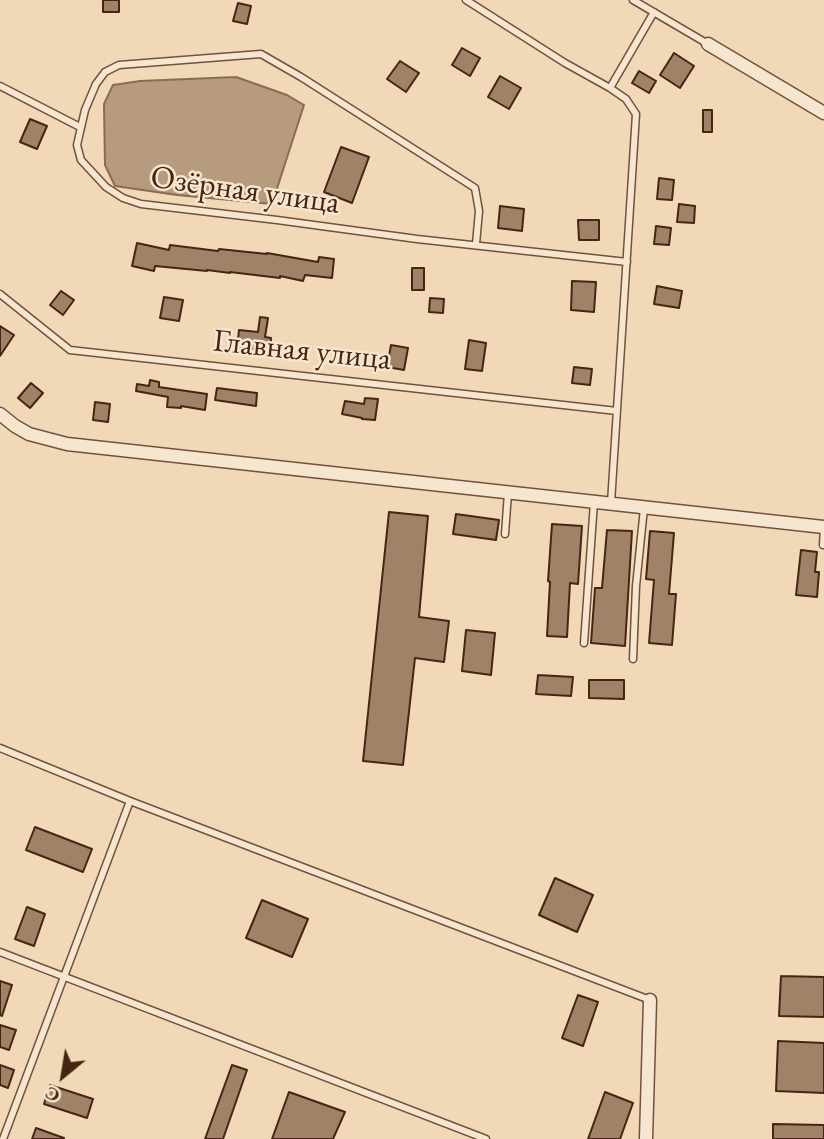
<!DOCTYPE html>
<html>
<head>
<meta charset="utf-8">
<style>
	body { margin:0 }
	#map { position:relative; width:824px; height:1139px; overflow:hidden; background:#f1d8b6; font-family:"EB Garamond",serif }
	canvas { display:block }
	.north { position:absolute; left:28px; top:1041px; width:70px; height:70px; -webkit-text-stroke:5px #f6e6d0; paint-order:stroke; rotate:210deg; font-size:19px; font-weight:700; line-height:28px; text-align:center; color:#462512 }
	.north::after { content:''; display:block; margin:auto; width:24px; height:32px; background:#462512; clip-path:polygon(50% 0,100% 100%,50% 72%,0 100%) }
</style>
</head>
<body>
<div id="map">
<canvas width="824" height="1139"></canvas>
<div class="north">С</div>
</div>
<script>
const c = document.querySelector('canvas').getContext('2d');
c.lineJoin = 'round';
function fill(path, color) {
  c.fillStyle = color;
  c.fill(path, 'evenodd');
}
function shape(rows) {
  const path = new Path2D();
  for (const r of rows) {
    path.moveTo(r[0], r[1]);
    for (let i = 2; i < r.length; i += 2) path.lineTo(r[i], r[i + 1]);
  }
  return path;
}
function trace(path, color, width, dash) {
  c.strokeStyle = color;
  c.lineWidth = width;
  c.lineCap = dash ? 'butt' : 'round';
  c.setLineDash(dash || []);
  c.stroke(path);
}
function drawText(font, color, halo, rows, align = 'center') {
  c.font = font + ' "EB Garamond",serif';
  c.lineWidth = 5;
  c.setLineDash([]);
  c.textBaseline = 'middle';
  c.strokeStyle = halo;
  c.fillStyle = color;
  for (const [text, x, y, turn = 0] of rows) {
    c.save();
    c.translate(x, y);
    c.rotate((+turn || 0) * Math.PI / 180);
    c.textAlign = isNaN(turn) ? turn : align;
    if (halo) c.strokeText(text, 0, 0);
    c.fillText(text, 0, 0);
    c.restore();
  }
}
const water = shape([
	[236,77,287,95,304,105,272,204,177,195,115,186,105,165,104,104,113,85,140,81,236,77]
]);
fill(water, '#b79b7e');
trace(water, '#8a6c53', 2);
const building = shape([
	[103,0,119,0,119,12,103,12,103,0],
	[238,3,251,6,247,24,233,21,238,3],
	[462,48,480,58,470,76,452,65,462,48],
	[674,53,694,66,680,88,660,75,674,53],
	[400,61,419,73,406,92,387,79,400,61],
	[639,71,656,81,649,93,632,83,639,71],
	[500,76,521,88,509,109,488,97,500,76],
	[703,110,712,110,712,132,703,132,703,110],
	[30,119,47,126,37,149,20,142,30,119],
	[341,147,369,157,352,203,324,192,341,147],
	[659,178,674,180,672,200,657,199,659,178],
	[679,204,695,206,694,223,677,222,679,204],
	[500,206,524,209,522,231,498,228,500,206],
	[578,220,599,220,599,240,579,240,578,220],
	[656,226,671,228,669,245,654,244,656,226],
	[137,243,169,250,170,245,218,251,219,249,267,254,267,253,318,262,319,257,334,259,332,278,305,275,303,281,280,276,280,278,230,272,230,273,207,270,207,271,155,266,154,271,132,266,137,243],
	[412,268,424,268,424,290,412,290,412,268],
	[572,281,596,282,594,312,571,310,572,281],
	[657,286,682,291,679,308,654,304,657,286],
	[61,291,74,300,63,315,50,305,61,291],
	[164,297,183,300,179,321,160,318,164,297],
	[430,298,444,299,443,313,429,312,430,298],
	[260,317,268,318,265,337,271,338,270,351,264,350,263,355,255,354,256,349,237,348,239,330,258,332,260,317],
	[0,326,14,335,0,356,0,326],
	[469,340,486,343,482,371,465,369,469,340],
	[391,345,408,348,404,370,387,367,391,345],
	[574,367,592,369,590,385,572,383,574,367],
	[150,380,159,382,159,387,207,394,205,410,181,406,181,408,167,407,168,397,136,391,137,384,149,386,150,380],
	[31,383,43,393,30,408,18,398,31,383],
	[217,388,257,393,256,406,215,400,217,388],
	[365,398,378,399,375,420,362,419,362,418,342,414,345,401,364,404,365,398],
	[95,402,110,404,108,422,93,420,95,402],
	[389,512,428,516,419,617,449,621,444,662,415,658,403,765,363,761,389,512],
	[456,514,499,520,496,540,453,534,456,514],
	[552,524,582,526,578,584,570,583,567,637,547,636,550,582,548,581,552,524],
	[607,530,632,531,625,646,591,643,595,588,602,588,607,530],
	[650,531,674,533,669,594,676,594,672,645,649,643,654,580,646,579,650,531],
	[801,550,817,552,815,572,819,572,817,597,796,595,801,550],
	[466,630,495,633,491,675,462,671,466,630],
	[538,675,573,677,571,696,536,694,538,675],
	[589,680,624,680,624,699,589,698,589,680],
	[35,827,92,849,83,872,26,850,35,827],
	[555,878,593,895,577,932,539,915,555,878],
	[262,900,308,919,292,957,246,938,262,900],
	[27,907,45,914,34,946,15,939,27,907],
	[781,976,824,977,824,1017,779,1016,781,976],
	[0,981,12,985,2,1016,0,1015,0,981],
	[578,995,598,1002,583,1046,562,1038,578,995],
	[0,1025,16,1030,9,1050,0,1047,0,1025],
	[778,1041,824,1043,824,1093,776,1091,778,1041],
	[0,1065,14,1070,8,1088,0,1085,0,1065],
	[232,1065,247,1070,223,1139,205,1139,232,1065],
	[50,1085,93,1099,87,1118,44,1104,50,1085],
	[289,1092,345,1112,333,1139,272,1139,289,1092],
	[605,1092,633,1103,620,1139,588,1139,605,1092],
	[773,1124,824,1125,824,1139,773,1139,773,1124],
	[36,1128,64,1138,63,1139,32,1139,36,1128]
]);
fill(building, '#9f8267');
trace(building, '#462512', 2);
const lane = shape([
	[466,0,565,63,610,88,626,99,636,114,611,503],
	[633,0,708,44],
	[0,86,80,127],
	[610,88,654,12],
	[476,244,479,211,475,188,301,77,261,54,119,65,105,72,96,84,85,110,77,145,81,160,106,187,123,198,141,204,277,220,417,239,627,262],
	[0,294,70,350,617,411],
	[505,534,508,493],
	[823,545,824,527],
	[584,643,594,502],
	[633,659,636,586,644,508],
	[0,748,130,801,650,1000],
	[0,952,486,1139],
	[3,1139,130,801]
]);
const street = shape([
	[708,44,824,113],
	[0,414,15,426,29,434,67,444,824,527],
	[646,1139,650,1000]
]);
trace(lane, '#71523b', 9);
trace(street, '#71523b', 15);
trace(lane, '#f6e6d0', 6);
trace(street, '#f6e6d0', 12);
drawText('32px', '#462512', '#f6e6d0', [
	["Озёрная улица",245,191,8],
	["Главная улица",302,351,6]
]);
</script>
</body>
</html>
